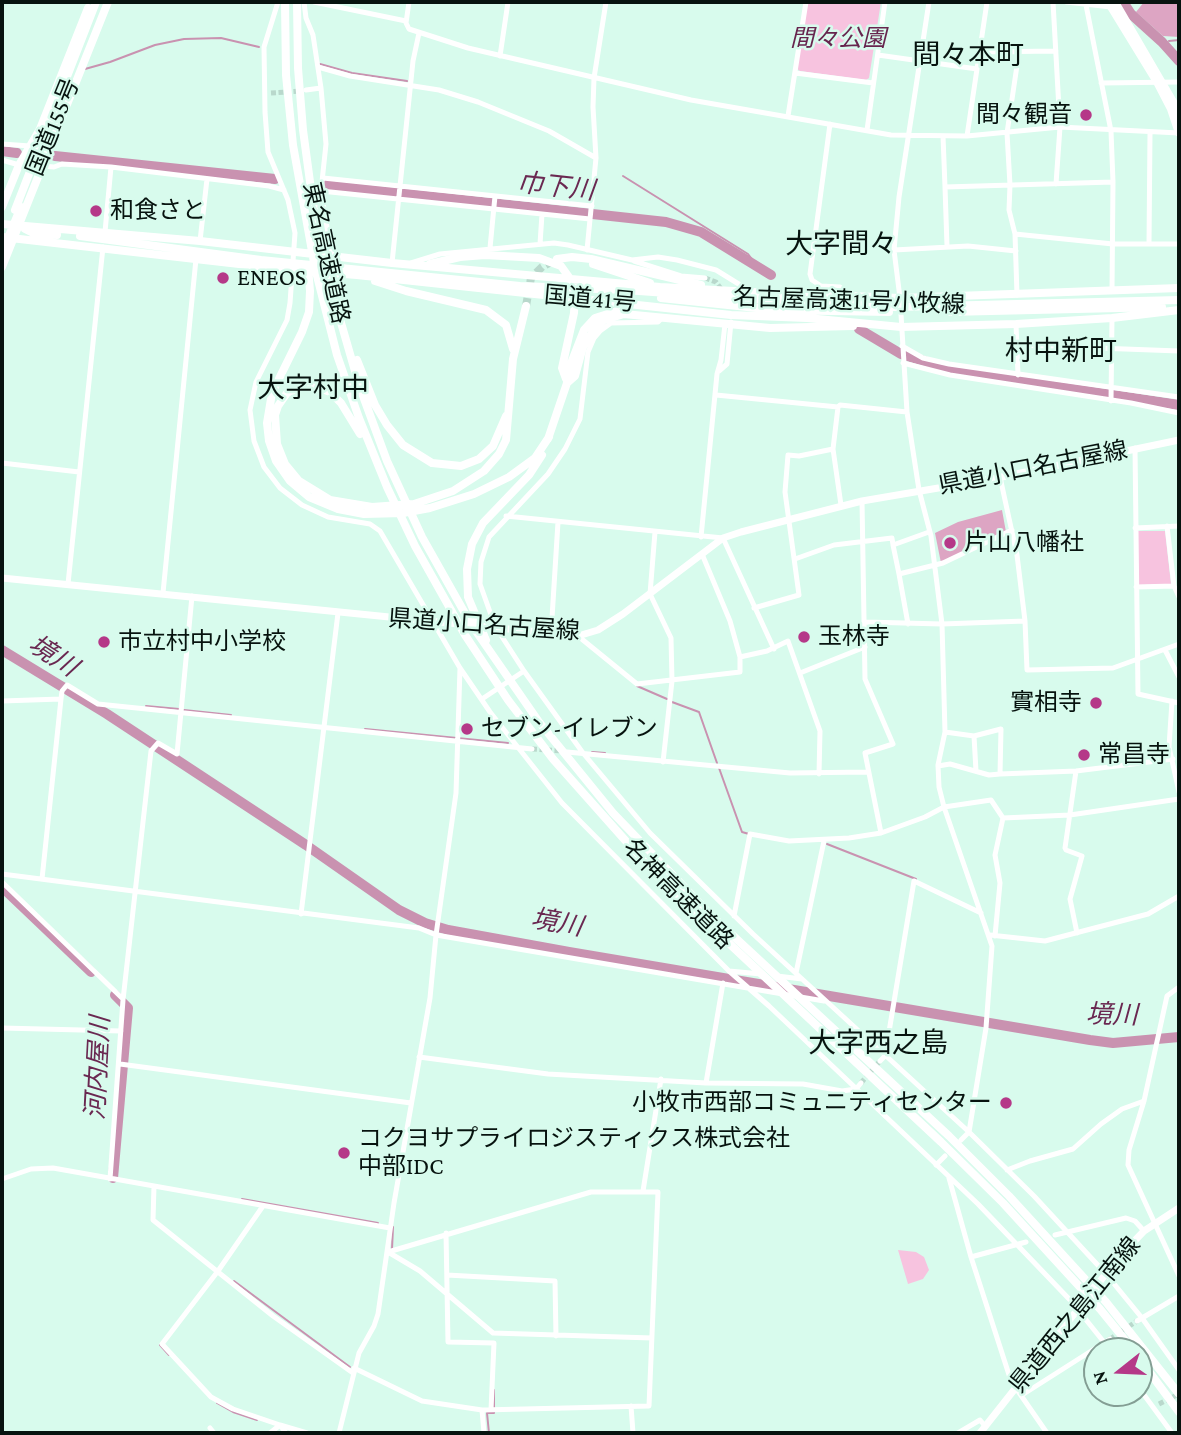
<!DOCTYPE html>
<html>
<head>
<meta charset="utf-8">
<style>
	body { margin:0 }
	#map { position:relative; width:1181px; height:1435px; overflow:hidden; background:#d8fbed; font-family:"Crimson Pro",serif }
	canvas { display:block }
	.frame { position:absolute; inset:0; border:4px solid #07130f; pointer-events:none }
	.north { position:absolute; left:1083px; top:1337px; width:70px; height:70px; box-sizing:border-box; background:#d8fbed; border:2px solid #849e94; border-radius:50%; rotate:252deg; font-size:19px; font-weight:700; line-height:28px; text-align:center; color:#07130f }
	.north::after { content:''; display:block; margin:auto; width:24px; height:32px; background:#b53888; clip-path:polygon(50% 0,100% 100%,50% 72%,0 100%) }
</style>
</head>
<body>
<div id="map">
<canvas width="1181" height="1435"></canvas>
<div class="frame"></div>
<div class="north">N</div>
</div>
<script>
const c = document.querySelector('canvas').getContext('2d');
c.lineJoin = 'round';
function fill(path, color) {
  c.fillStyle = color;
  c.fill(path, 'evenodd');
}
function shape(rows) {
  const path = new Path2D();
  for (const r of rows) {
    path.moveTo(r[0], r[1]);
    for (let i = 2; i < r.length; i += 2) path.lineTo(r[i], r[i + 1]);
  }
  return path;
}
function trace(path, color, width, dash) {
  c.strokeStyle = color;
  c.lineWidth = width;
  c.lineCap = dash ? 'butt' : 'round';
  c.setLineDash(dash || []);
  c.stroke(path);
}
function drawText(font, color, halo, rows, align = 'center') {
  c.font = font + ' "Crimson Pro","Noto Sans JP",serif';
  c.lineWidth = 5;
  c.setLineDash([]);
  c.textBaseline = 'middle';
  c.strokeStyle = halo;
  c.fillStyle = color;
  for (const [text, x, y, turn = 0] of rows) {
    c.save();
    c.translate(x, y);
    c.rotate((+turn || 0) * Math.PI / 180);
    c.textAlign = isNaN(turn) ? turn : align;
    if (halo) c.strokeText(text, 0, 0);
    c.fillText(text, 0, 0);
    c.restore();
  }
}
fill(shape([
	[808,2,881,2,869,78,866,80,800,71,796,68],
	[1138,531,1165,531,1171,584,1138,585],
	[898,1250,916,1252,924,1257,929,1270,923,1279,908,1284]
]), '#f7c3df');
fill(shape([
	[1144,2,1179,2,1179,37,1163,36,1136,12],
	[1002,510,1006,532,941,563,935,533,958,522]
]), '#dda5c3');
trace(shape([
	[1169,41,1179,40],
	[320,64,352,73,407,81],
	[85,69,110,62,155,45,184,39,221,38,259,47],
	[623,176,748,254,758,267],
	[637,686,667,699],
	[672,702,699,712,717,763],
	[146,706,179,709],
	[184,710,231,715],
	[365,729,508,743],
	[592,752,605,753],
	[719,768,742,832,749,834],
	[827,844,916,879],
	[242,1199,378,1223],
	[392,1249,393,1227],
	[234,1281,350,1367],
	[160,1345,169,1355],
	[217,1403,233,1412,257,1420],
	[489,1433,487,1413,494,1413,494,1390]
]), '#c992b0', 2);
trace(shape([
	[1123,2,1131,14,1162,42,1179,61],
	[2,151,17,153],
	[55,156,275,179],
	[325,185,666,222,701,232,771,275],
	[859,329,901,354,940,366,1027,382,1179,405],
	[2,650,107,714,306,845,399,910,425,923,448,930,569,952,1090,1040,1113,1043,1179,1037],
	[2,887,91,972],
	[113,1178,128,1008,115,995]
]), '#c992b0', 10);
trace(shape([
	[271,93,303,91],
	[705,278,716,282,722,290],
	[532,749,564,751],
	[861,1083,880,1061],
	[1110,1339,1137,1321],
	[1159,1404,1179,1394]
]), '#b9d8cc', 5, [5, 2.5]);
trace(shape([
	[526,306,531,278,542,267,553,261]
]), '#b9d8cc', 8, [8, 4]);
trace(shape([
	[278,2,264,47,265,112,268,152,288,200,295,233,290,303,287,320,256,382,250,410,254,441,264,467,280,488,302,505,328,517,370,524,380,531,460,668,490,712,562,803,729,971,769,1006,978,1204,1071,1301,1111,1351],
	[304,2,306,18,313,35,321,88,326,144,321,191,332,257],
	[314,2,406,21],
	[409,2,406,23,409,29,468,48,691,100,891,135,967,136,1060,127,1179,133],
	[929,2,899,197,894,250,900,298,907,412,919,490,931,536,942,624,945,732,938,765,939,787,944,807,992,946,986,1028,969,1132,961,1140],
	[1053,2,1060,127,1056,184],
	[1066,2,1111,7],
	[1086,5,1111,131,1113,182,1112,290],
	[980,52,1056,51],
	[878,55,977,69],
	[500,56,508,2],
	[318,67,350,76,439,90,478,102,549,131,596,158],
	[795,73,873,83],
	[1101,83,1179,82],
	[306,90,321,88],
	[788,116,806,2],
	[830,124,810,274,812,280,821,286,840,287,849,296],
	[867,130,885,2],
	[943,136,945,187,1113,182],
	[967,136,987,2],
	[2,144,30,146],
	[2,160,19,165],
	[42,166,54,167,62,164,111,167,269,186,284,190],
	[323,178,592,206],
	[945,187,947,246],
	[321,191,590,219],
	[105,232,111,167],
	[1015,234,1009,210,1010,185,1007,133,1019,52],
	[200,241,207,179],
	[540,244,542,214],
	[1149,244,1150,133],
	[490,248,495,196],
	[587,250,596,158,593,107,594,78,606,2],
	[894,250,968,246,1016,251],
	[634,261,681,276,705,278],
	[392,263,413,61,419,33],
	[411,263,440,254,554,243,568,245,632,260,658,257,677,260,716,270,750,291],
	[1017,295,1015,234,1113,244,1179,244],
	[663,317,658,322,611,323,600,331,594,338,588,352,580,419,565,449,548,474,489,537,481,562,480,584,495,626,524,671,583,753,650,833,753,934,969,1132,1034,1196,1106,1274,1142,1318,1179,1370],
	[1016,324,1018,375],
	[1016,345,1179,351],
	[902,346,923,358,949,364,1179,397],
	[903,363,950,375,1131,403,1179,413],
	[719,371,727,364,731,322],
	[716,395,838,407,840,405,907,412],
	[1111,401,1112,318],
	[838,407,833,449,841,505],
	[1135,448,1138,694,1179,703],
	[2,463,79,472],
	[1000,477,1017,555,1025,621,1027,670,1113,668,1179,644],
	[862,501,865,679,893,744,865,753,881,833],
	[506,516,723,538,774,649],
	[1167,526,1174,586,1179,597],
	[1135,528,1179,526],
	[655,532,650,594,671,638,672,681,663,762],
	[701,537,717,374,721,360,725,324],
	[893,545,899,574,943,563,1012,530],
	[702,554,730,621,740,657],
	[795,559,834,545,892,538,893,545,929,532],
	[899,574,908,624],
	[68,584,103,247],
	[1136,587,1174,586],
	[163,593,196,259],
	[754,608,799,595,785,492,788,455,799,456,833,449],
	[865,622,942,624,1025,621],
	[551,634,558,522],
	[578,636,637,684,740,672,740,657,767,651,788,641,820,731,819,774],
	[1165,650,1179,677],
	[800,673,865,647],
	[482,699,524,671],
	[2,701,61,699],
	[1172,701,1169,747,1179,792],
	[974,736,976,771],
	[567,752,790,773,868,772],
	[938,766,950,764,989,775,1000,774,1001,729,974,736,945,732],
	[1076,771,1065,848,1066,850,1082,856,1070,899,1077,933],
	[1000,774,1076,771,1173,759],
	[2,874,419,928,436,935,824,1001],
	[42,879,61,699,62,691,67,685,98,704,532,749],
	[2,882,123,999],
	[301,914,338,613],
	[734,916,750,834,789,841,849,838,881,833,925,817,944,807,991,800,1003,818,1070,815,1179,799],
	[990,935,1045,941,1148,914,1179,896],
	[995,936,1000,883,995,855,1003,818],
	[729,971,761,974],
	[796,973,824,841],
	[777,976,802,979],
	[1179,987,1167,996,1144,1101,1129,1150,1128,1165,1179,1276],
	[2,1028,121,1031],
	[419,1057,548,1074,706,1083,803,1084,842,1091,856,1089,861,1083],
	[880,1061,885,1056,914,881,981,913],
	[120,1064,411,1103],
	[706,1083,723,983],
	[936,1165,945,1156],
	[1007,1170,1030,1161,1073,1149,1101,1124,1122,1109,1144,1101],
	[949,1178,971,1257,1011,1381,1047,1433],
	[2,1179,31,1169,53,1168,390,1228],
	[110,1179,123,1000,151,751,158,743,177,754,192,596],
	[154,1186,153,1220,273,1316,353,1373],
	[643,1191,661,1079],
	[263,1206,218,1271,162,1344,211,1397,233,1409,280,1425,286,1433],
	[446,1233,448,1342,494,1343,491,1410],
	[1055,1235,1126,1218,1135,1221,1144,1231],
	[388,1252,420,1271,493,1333,652,1338],
	[971,1257,1026,1242],
	[447,1275,555,1281,556,1336],
	[1137,1321,1179,1296],
	[354,1368,422,1401,482,1410,649,1406,658,1192,591,1192,388,1252],
	[1139,1388,1172,1433],
	[1022,1395,1110,1339],
	[631,1406,633,1433],
	[482,1410,484,1433],
	[210,1428,214,1433],
	[270,1433,280,1425,307,1433],
	[339,1433,359,1353,374,1326,378,1314,394,1203,430,998,436,935,456,793,460,668],
	[958,1433,980,1420,985,1426]
]), '#fff', 5);
trace(shape([
	[2,578,578,636,598,630,623,614,723,538,741,532,862,501,997,478,1179,440],
	[980,1433,1120,1256,1144,1231,1179,1208]
]), '#fff', 7);
trace(shape([
	[285,2,286,75,293,145,315,268,337,355,359,418,387,487,415,546,465,635,508,700,553,759,656,875,941,1142,1003,1203,1100,1309,1134,1351],
	[297,2,298,68,303,130,313,204,329,281,359,385,387,461,422,537,471,624,539,722,613,813,715,919,949,1136,1009,1196,1106,1302,1179,1394],
	[1108,2,1157,82,1171,109,1179,133],
	[1115,2,1179,112],
	[2,207,19,165,40,129,88,8],
	[15,210,96,2],
	[2,224,200,241,392,263,660,287,752,292,900,298,1179,288],
	[25,229,33,233,57,235],
	[80,236,261,260,520,286,625,290,779,301,896,307,1179,300],
	[2,237,292,270,357,275,731,315,807,318,901,327,1016,324,1112,318,1179,310],
	[2,252,21,207],
	[557,259,572,257,591,259,701,285],
	[430,264,460,257,485,255,539,258,561,266,571,280],
	[593,264,650,283],
	[2,267,108,2],
	[308,267,310,291,309,312,302,332,272,393,267,423,269,441,276,461,290,481,309,497,338,509,364,514,403,513,430,508,474,494,509,477,535,458,549,437],
	[375,281,406,291,486,310,506,325,513,349],
	[661,298,776,310,889,312],
	[948,312,1162,307],
	[357,360,375,405,387,425,403,445,432,463,461,466,479,459,493,446,506,416],
	[566,379,562,368,574,313,575,296],
	[567,383,575,376,583,347,594,330,604,320,624,314,770,328,853,326],
	[360,434,341,403,330,392,317,387,300,387,287,393,278,406,275,415,277,444,285,464,299,481,330,500,372,507,414,504,453,491,484,471,499,454,506,440,513,359,526,306],
	[548,439,567,383,568,371,584,330,595,318,617,311],
	[486,640,468,597,467,569,472,544,483,523,529,475,542,455],
	[1139,1358,1179,1412]
]), '#fff', 8);
for (const [x, y, r, color] of [
	[1086,115,7,"#b53888"],
	[96,211,7,"#b53888"],
	[223,278,7,"#b53888"],
	[950,543,7,"#b53888"],
	[804,637,7,"#b53888"],
	[104,642,7,"#b53888"],
	[1096,703,7,"#b53888"],
	[467,729,7,"#b53888"],
	[1084,755,7,"#b53888"],
	[1006,1103,7,"#b53888"],
	[344,1153,7,"#b53888"]
]) {
  const dot = new Path2D();
  dot.arc(x, y, r, 0, 2 * Math.PI);
  c.fillStyle = color;
  c.fill(dot);
  trace(dot, '#d8fbed', 2.5);
}
drawText('italic 24px', '#67254e', '#d8fbed', [
	["間々公園",838,39]
]);
drawText('24px', '#07130f', '#d8fbed', [
	["間々観音",1072,115,"right"],
	["和食さと",110,211],
	["ENEOS",237,278],
	["片山八幡社",964,543],
	["玉林寺",818,637],
	["市立村中小学校",118,642],
	["實相寺",1082,703,"right"],
	["セブン-イレブン",481,729],
	["常昌寺",1098,755],
	["小牧市西部コミュニティセンター",992,1103,"right"],
	["コクヨサプライロジスティクス株式会社",358,1139],
	["中部IDC",358,1167]
], 'left');
drawText('24px', '#07130f', '#d8fbed', [
	["国道155号",53,127,-68],
	["東名高速道路",326,253,78],
	["国道41号",590,299,5],
	["名古屋高速11号小牧線",849,301,2],
	["県道小口名古屋線",1033,468,-11],
	["県道小口名古屋線",484,625,4],
	["名神高速道路",678,894,45],
	["県道西之島江南線",1075,1315,-51]
]);
drawText('italic 26px', '#6a2851', '#d8fbed', [
	["巾下川",556,187,6],
	["境川",53,656,33],
	["境川",557,923,10],
	["境川",1112,1015,1],
	["河内屋川",98,1068,-87]
]);
drawText('28px', '#07130f', '#d8fbed', [
	["間々本町",968,55],
	["大字間々",841,244],
	["村中新町",1061,351],
	["大字村中",313,388],
	["大字西之島",878,1043]
]);
</script>
</body>
</html>
